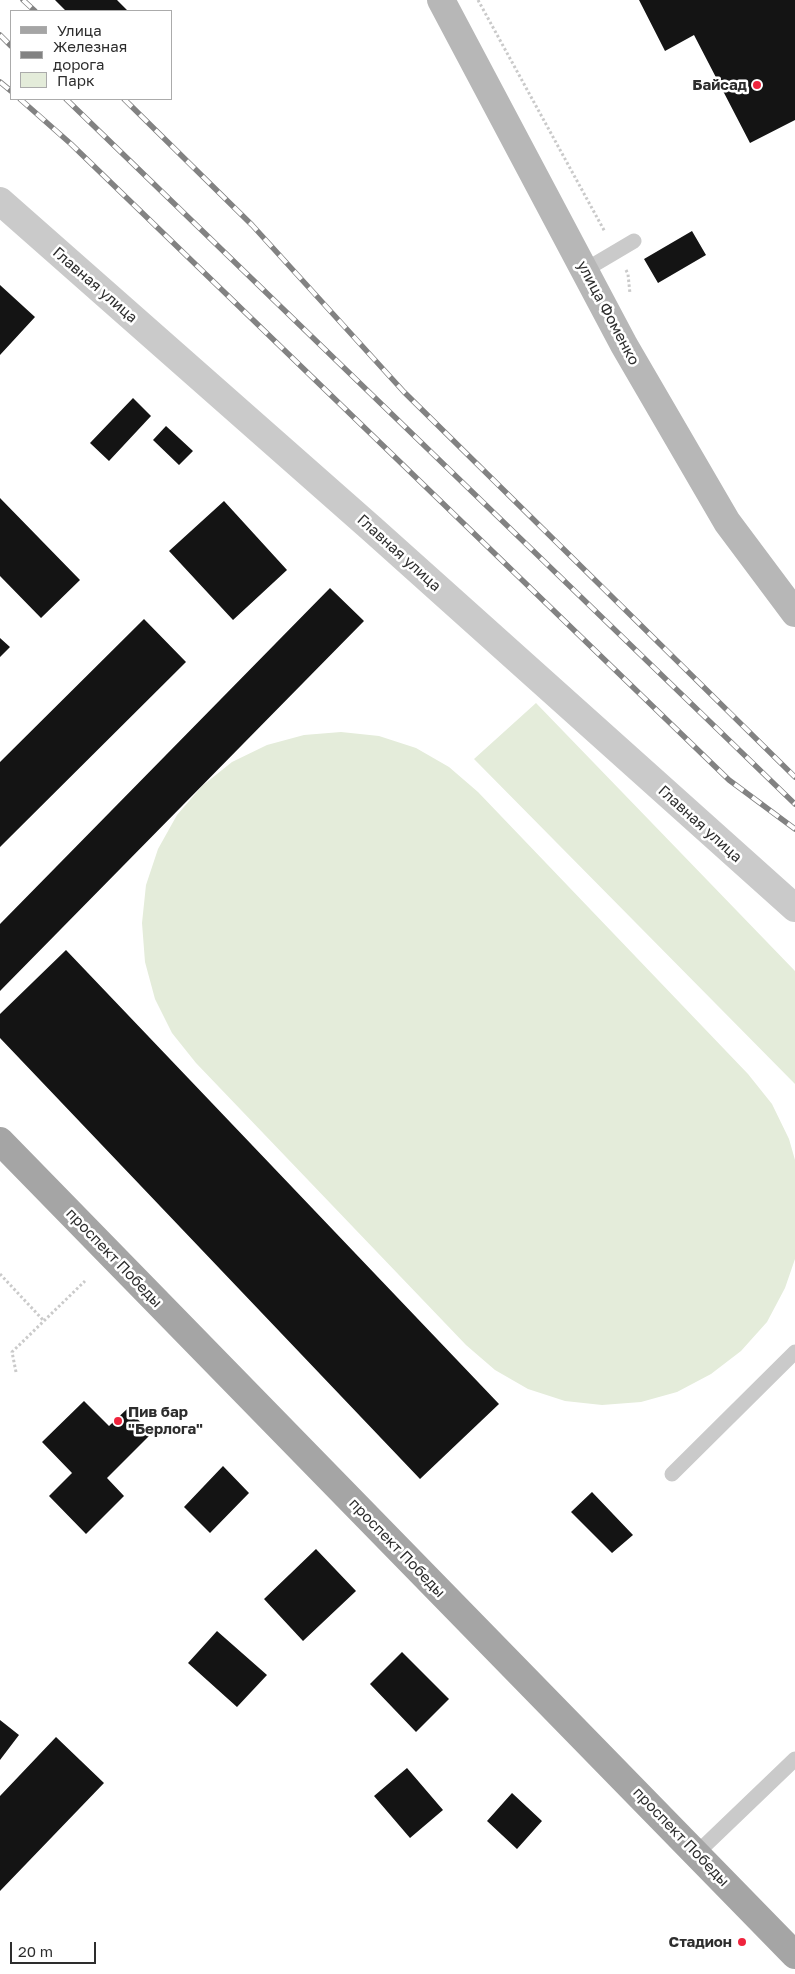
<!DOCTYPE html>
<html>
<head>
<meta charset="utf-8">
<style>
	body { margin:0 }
	#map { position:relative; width:795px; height:1974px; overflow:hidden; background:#fff; font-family:"Golos Text",sans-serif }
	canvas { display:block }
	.legend { position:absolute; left:10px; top:10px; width:162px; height:90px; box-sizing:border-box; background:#fff; border:1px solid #ababab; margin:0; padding:6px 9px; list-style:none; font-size:15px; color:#2d2d2d }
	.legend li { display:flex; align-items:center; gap:10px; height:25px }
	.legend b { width:25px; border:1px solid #ababab }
	.scale { position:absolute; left:10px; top:1942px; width:86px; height:22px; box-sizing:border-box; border:2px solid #2d2d2d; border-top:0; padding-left:6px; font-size:15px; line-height:18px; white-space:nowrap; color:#2d2d2d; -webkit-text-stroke:4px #fff; paint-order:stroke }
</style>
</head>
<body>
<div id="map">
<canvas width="795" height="1974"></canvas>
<ul class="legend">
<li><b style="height:6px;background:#a5a5a5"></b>Улица</li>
<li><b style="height:6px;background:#828282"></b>Железная дорога</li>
<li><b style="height:14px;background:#e4ecda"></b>Парк</li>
</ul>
<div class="scale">20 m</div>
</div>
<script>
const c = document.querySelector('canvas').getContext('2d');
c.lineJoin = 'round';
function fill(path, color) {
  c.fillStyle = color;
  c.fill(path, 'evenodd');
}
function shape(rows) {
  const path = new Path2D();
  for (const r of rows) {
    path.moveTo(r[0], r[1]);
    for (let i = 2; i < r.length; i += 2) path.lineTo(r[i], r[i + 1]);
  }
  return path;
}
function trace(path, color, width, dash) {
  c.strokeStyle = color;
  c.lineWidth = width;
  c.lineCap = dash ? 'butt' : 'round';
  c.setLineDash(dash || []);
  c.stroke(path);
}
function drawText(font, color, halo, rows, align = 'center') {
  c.font = font + ' "Golos Text",sans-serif';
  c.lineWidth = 5;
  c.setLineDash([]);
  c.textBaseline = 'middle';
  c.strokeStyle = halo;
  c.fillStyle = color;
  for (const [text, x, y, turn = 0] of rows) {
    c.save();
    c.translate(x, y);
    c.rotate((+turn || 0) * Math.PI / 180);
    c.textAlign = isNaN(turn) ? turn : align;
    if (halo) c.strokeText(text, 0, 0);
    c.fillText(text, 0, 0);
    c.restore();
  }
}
fill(shape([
	[536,703,795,971,795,1084,474,759],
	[341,732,379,736,416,748,449,767,478,792,748,1074,772,1104,789,1139,795,1160,795,1259,785,1288,767,1322,741,1351,711,1374,677,1392,641,1402,602,1405,565,1401,528,1389,495,1370,466,1345,196,1063,172,1033,155,999,145,962,142,923,146,885,158,849,177,815,202,786,232,762,267,745,304,735]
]), '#e4ecda');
fill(shape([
	[55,0,117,0,128,11,66,11],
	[639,0,795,0,795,120,750,143,694,35,665,51],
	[692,231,706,255,658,283,644,259],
	[0,285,35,317,0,355],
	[133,398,151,416,109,461,90,443],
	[166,426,193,451,179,465,153,440],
	[0,498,80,580,41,618,0,576],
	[224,501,287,570,233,620,169,551],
	[330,588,364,621,0,991,0,924],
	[144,619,186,662,0,847,0,762],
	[0,638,10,647,0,657],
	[66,950,499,1404,420,1479,0,1038,0,1014],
	[84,1401,109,1426,127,1409,152,1433,107,1478,124,1496,86,1534,49,1496,72,1473,42,1442],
	[223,1466,249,1493,210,1533,184,1507],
	[592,1492,633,1535,612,1553,571,1512],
	[316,1549,356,1591,303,1641,264,1599],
	[217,1631,267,1675,237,1707,188,1663],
	[402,1652,449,1699,416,1732,370,1684],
	[0,1720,19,1735,0,1760],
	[56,1737,104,1783,0,1891,0,1796],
	[407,1768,443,1810,410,1838,374,1796],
	[512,1793,542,1821,517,1849,487,1821]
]), '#141414');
trace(shape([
	[478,0,605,232],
	[626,270,628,274,630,294],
	[0,1274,44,1321],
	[16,1372,12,1352,85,1281]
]), '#cacaca', 3, [2.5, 2.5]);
trace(shape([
	[585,270,634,241],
	[672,1474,795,1352],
	[697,1853,795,1759]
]), '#cacaca', 15);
trace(shape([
	[0,201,372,529,795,908]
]), '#cacaca', 28);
trace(shape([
	[441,0,624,345,727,522,795,613]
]), '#b7b7b7', 28);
trace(shape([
	[0,1141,795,1955]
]), '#a5a5a5', 28);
const rail = shape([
	[23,0,35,11],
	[0,35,11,46],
	[0,82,11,91],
	[20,99,71,144,729,780,795,829],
	[66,99,795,804],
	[124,99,252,225,404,392,795,777]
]);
trace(rail, '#828282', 5.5);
trace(rail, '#fff', 4, [11]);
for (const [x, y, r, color] of [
	[757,85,5,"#ef243d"],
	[118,1421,5,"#ef243d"],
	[742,1942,5,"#ef243d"]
]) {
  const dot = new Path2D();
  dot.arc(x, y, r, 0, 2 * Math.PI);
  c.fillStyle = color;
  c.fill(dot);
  trace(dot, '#fff', 2);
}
drawText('bold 15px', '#2d2d2d', '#fff', [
	["Байсад",747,85],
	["Пив бар",128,1412,"left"],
	["\"Берлога\"",128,1429,"left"],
	["Стадион",732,1942]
], 'right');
drawText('15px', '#2d2d2d', '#fff', [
	["Главная улица",95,285,41],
	["улица Фоменко",608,313,62],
	["Главная улица",399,553,42],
	["Главная улица",700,824,42],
	["проспект Победы",114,1258,46],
	["проспект Победы",397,1548,46],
	["проспект Победы",681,1837,46]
]);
</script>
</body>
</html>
